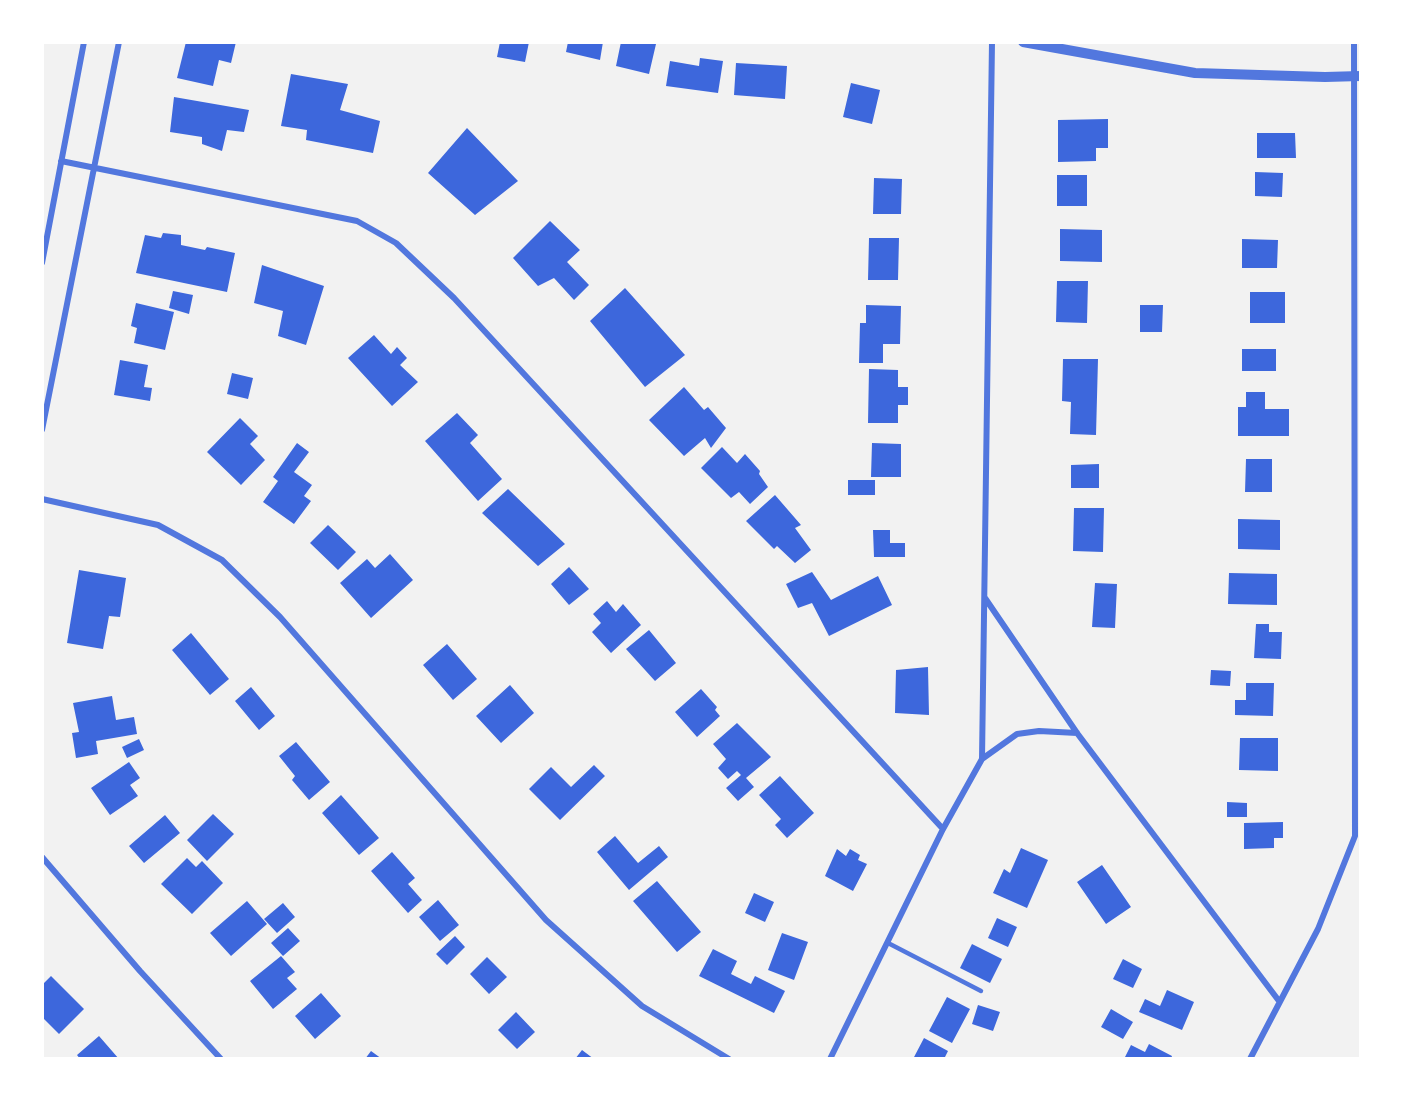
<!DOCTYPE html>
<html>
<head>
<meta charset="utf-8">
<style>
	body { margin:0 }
	#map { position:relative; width:1403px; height:1101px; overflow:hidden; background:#f2f2f2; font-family:"Space Grotesk",sans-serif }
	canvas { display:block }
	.frame { position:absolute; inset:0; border:44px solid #fff; pointer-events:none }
</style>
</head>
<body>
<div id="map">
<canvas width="1403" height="1101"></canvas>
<div class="frame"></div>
</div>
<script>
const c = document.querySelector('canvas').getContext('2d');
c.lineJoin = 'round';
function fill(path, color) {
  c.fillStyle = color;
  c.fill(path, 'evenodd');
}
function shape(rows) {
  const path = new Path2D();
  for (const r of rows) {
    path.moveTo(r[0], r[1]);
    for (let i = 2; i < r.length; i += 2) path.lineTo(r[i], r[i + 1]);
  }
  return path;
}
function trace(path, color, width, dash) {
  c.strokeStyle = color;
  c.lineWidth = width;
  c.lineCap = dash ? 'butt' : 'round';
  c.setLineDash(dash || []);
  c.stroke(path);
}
fill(shape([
	[186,42,236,42,231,63,219,60,213,86,177,78],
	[500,42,529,42,525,62,497,57],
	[568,42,603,42,600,60,566,52],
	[621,42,656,44,649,74,616,66],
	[700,58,723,61,718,93,666,86,670,61,699,66],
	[736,63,787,66,785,99,734,95],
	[291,74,348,84,340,110,380,121,373,153,306,140,307,130,281,126],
	[851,83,880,90,872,124,843,117],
	[174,97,249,110,244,132,227,130,222,151,202,144,202,137,170,132],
	[1108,119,1108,148,1096,148,1096,161,1058,162,1058,120],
	[467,128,518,181,475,215,428,173],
	[1257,133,1295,133,1296,158,1257,158],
	[1255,172,1283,173,1282,197,1255,196],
	[1057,175,1087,175,1087,206,1057,206],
	[874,178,902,179,901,214,873,214],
	[550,221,580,250,567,262,589,285,574,300,554,278,538,286,513,258],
	[1060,229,1102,230,1102,262,1060,261],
	[163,233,181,235,181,245,205,250,207,247,235,253,227,292,136,273,145,235,161,238],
	[869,238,899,238,898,280,868,280],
	[1242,239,1278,240,1277,268,1242,268],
	[262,265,324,286,306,345,278,336,283,311,254,303],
	[1057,281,1088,281,1087,323,1056,322],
	[625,288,685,355,645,387,590,321],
	[173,291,193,295,189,314,169,308],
	[1250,292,1285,292,1285,323,1250,323],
	[136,303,174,312,165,350,134,343,137,328,131,326],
	[866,305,901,306,900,344,883,344,883,363,859,363,860,323,866,323],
	[1140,305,1163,305,1162,332,1140,332],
	[374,335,391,354,397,347,407,358,400,365,418,382,392,406,348,358],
	[1242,349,1276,349,1276,371,1242,371],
	[1063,359,1098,359,1096,435,1070,434,1071,402,1062,401],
	[120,360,148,365,144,387,152,388,150,401,114,395],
	[869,369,898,370,898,387,908,387,908,405,898,405,898,423,868,423],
	[232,373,253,378,248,399,227,394],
	[684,387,704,410,708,407,726,428,711,448,705,438,684,456,649,420],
	[1246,392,1265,392,1265,409,1289,409,1289,436,1238,436,1238,407,1246,407],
	[457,413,478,435,470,443,502,479,478,501,425,441],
	[240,418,258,436,250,444,265,460,241,485,207,452],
	[297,443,309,452,294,472,312,485,304,496,311,501,294,524,263,502,278,481,273,477],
	[872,443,901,444,901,477,871,477],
	[722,447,737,463,745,454,760,471,759,474,768,487,750,504,739,492,731,498,701,468],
	[1246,459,1272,459,1272,492,1245,492],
	[1099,464,1099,488,1071,488,1071,465],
	[848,480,875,480,875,495,848,495],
	[508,489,565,544,538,566,482,513],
	[775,495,801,525,795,528,811,550,795,563,777,546,774,549,746,521],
	[1074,508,1104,508,1103,552,1073,551],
	[1238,519,1280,520,1280,550,1238,549],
	[328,525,356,552,338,570,310,543],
	[873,530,890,530,890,543,905,543,905,557,874,557],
	[390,554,413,580,371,618,340,583,367,559,375,568],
	[569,567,589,589,569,605,551,584],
	[79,570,126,578,120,617,109,616,103,649,67,643],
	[812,572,831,600,878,576,892,605,829,636,812,603,798,608,786,584],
	[1229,573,1277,574,1277,605,1228,604],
	[1095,583,1117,584,1115,628,1092,627],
	[607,601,616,612,623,604,641,625,611,653,592,632,601,623,593,614],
	[1256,624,1269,624,1269,632,1282,632,1281,659,1254,658],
	[649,630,676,663,655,681,626,649],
	[191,633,229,679,210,695,172,650],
	[447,644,477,679,453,700,423,665],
	[928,667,929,715,895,713,896,670],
	[1211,670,1231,671,1230,686,1210,685],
	[1246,683,1274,683,1273,716,1235,715,1235,700,1246,700],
	[510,685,534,713,501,743,476,716],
	[251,687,275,716,259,730,235,701],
	[701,689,717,707,715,710,720,716,697,737,675,712],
	[112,696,116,720,134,717,137,734,96,741,98,754,76,758,72,733,79,732,73,703],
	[737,723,771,757,746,778,754,787,738,801,726,788,741,775,737,771,728,779,718,768,726,759,713,744],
	[1240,738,1278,738,1278,771,1239,770],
	[139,739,144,750,127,758,122,747],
	[296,742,330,782,309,800,292,780,295,776,279,756],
	[129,762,140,778,130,785,138,796,110,815,91,788],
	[594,765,605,776,560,820,529,789,551,767,571,787],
	[780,776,814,813,787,838,775,825,781,819,759,795],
	[341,795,379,838,359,855,322,813],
	[1227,802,1247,803,1247,817,1227,817],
	[213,814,234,834,207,861,187,840],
	[165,815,180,833,144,863,129,846],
	[1283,822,1283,838,1274,838,1274,848,1244,849,1244,823],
	[615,836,638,863,659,846,668,857,629,890,597,852],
	[1021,848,1048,860,1027,908,993,893,1004,869,1010,873],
	[837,849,846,856,850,849,860,855,858,860,867,864,853,891,825,876],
	[392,852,415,878,408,884,422,900,408,913,371,871],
	[187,858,196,867,202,861,223,883,192,914,161,884],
	[1102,865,1131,907,1106,924,1077,882],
	[657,881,701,932,677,952,633,901],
	[754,893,774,902,765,922,745,913],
	[438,900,459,925,440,941,419,917],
	[247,901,267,924,231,956,210,933],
	[283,903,295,917,277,933,264,919],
	[997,918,1017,927,1008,947,988,938],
	[288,928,300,941,283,956,271,943],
	[782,933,808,942,794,980,768,970],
	[455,936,465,947,447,965,436,954],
	[972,944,1002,959,990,983,960,968],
	[713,949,737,961,731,974,751,984,755,976,785,991,774,1013,699,976],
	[281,956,295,972,287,978,297,989,273,1009,250,981],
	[487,957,507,977,489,994,470,974],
	[1123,959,1142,969,1133,988,1113,979],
	[51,976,84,1009,59,1034,42,1017,42,985],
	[1167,990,1194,1002,1182,1030,1139,1012,1145,999,1160,1006],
	[321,993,341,1016,315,1039,295,1016],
	[947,997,970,1009,952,1043,929,1031],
	[978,1005,1000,1012,993,1031,972,1024],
	[1111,1009,1133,1022,1123,1039,1101,1027],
	[516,1012,535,1032,517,1049,498,1030],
	[99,1036,119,1059,80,1059,77,1055],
	[924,1038,948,1051,944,1059,913,1059],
	[1149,1044,1172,1056,1171,1059,1124,1059,1131,1045,1145,1052],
	[582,1050,594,1059,575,1059],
	[371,1051,382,1059,365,1059]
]), '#3d67dc');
trace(shape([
	[888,943,981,991]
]), '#5277de', 4.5);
trace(shape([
	[61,161,357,221,396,243,454,298,943,829],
	[42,263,84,42],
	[42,430,119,42],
	[42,499,158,525,222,560,280,617,546,920,642,1006,729,1059],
	[985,598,1077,733,1279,1001],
	[982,759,1017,734,1039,731,1077,733],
	[42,857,140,971,221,1059],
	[830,1059,943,829,982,759,992,42],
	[1250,1059,1318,929,1355,836,1354,42]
]), '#5277de', 6);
trace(shape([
	[1023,42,1195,73,1325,77,1361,76]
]), '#5277de', 10);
</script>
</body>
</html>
